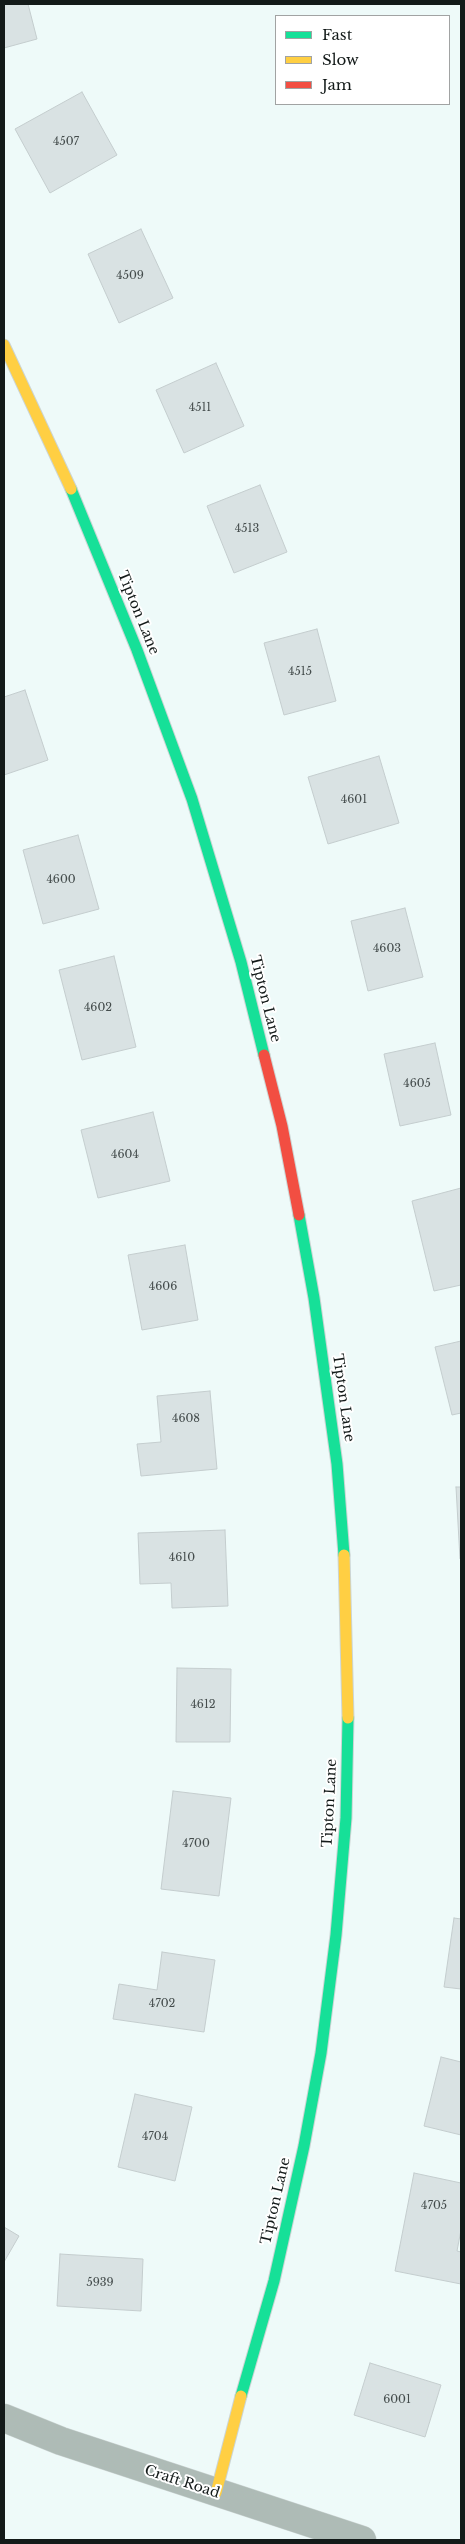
<!DOCTYPE html>
<html>
<head>
<meta charset="utf-8">
<style>
	body { margin:0 }
	#map { position:relative; width:465px; height:2544px; overflow:hidden; background:#eefaf9; font-family:"Libre Baskerville",serif }
	canvas { display:block }
	.frame { position:absolute; inset:0; border:5px solid #131a19; pointer-events:none }
	.legend { position:absolute; left:275px; top:15px; width:175px; height:90px; box-sizing:border-box; background:#fff; border:1px solid #a1a3a3; margin:0; padding:6px 9px; list-style:none; font-size:15px; color:#131a19 }
	.legend li { display:flex; align-items:center; gap:10px; height:25px }
	.legend b { width:25px; border:1px solid #a1a3a3 }
</style>
</head>
<body>
<div id="map">
<canvas width="465" height="2544"></canvas>
<div class="frame"></div>
<ul class="legend">
<li><b style="height:6px;background:#16e098"></b>Fast</li>
<li><b style="height:6px;background:#ffcf43"></b>Slow</li>
<li><b style="height:6px;background:#f24e42"></b>Jam</li>
</ul>
</div>
<script>
const c = document.querySelector('canvas').getContext('2d');
c.lineJoin = 'round';
function fill(path, color) {
  c.fillStyle = color;
  c.fill(path, 'evenodd');
}
function shape(rows) {
  const path = new Path2D();
  for (const r of rows) {
    path.moveTo(r[0], r[1]);
    for (let i = 2; i < r.length; i += 2) path.lineTo(r[i], r[i + 1]);
  }
  return path;
}
function trace(path, color, width, dash) {
  c.strokeStyle = color;
  c.lineWidth = width;
  c.lineCap = dash ? 'butt' : 'round';
  c.setLineDash(dash || []);
  c.stroke(path);
}
function drawText(font, color, halo, rows, align = 'center') {
  c.font = font + ' "Libre Baskerville",serif';
  c.lineWidth = 4;
  c.setLineDash([]);
  c.textBaseline = 'middle';
  c.strokeStyle = halo;
  c.fillStyle = color;
  for (const [text, x, y, turn = 0] of rows) {
    c.save();
    c.translate(x, y);
    c.rotate((+turn || 0) * Math.PI / 180);
    c.textAlign = isNaN(turn) ? turn : align;
    if (halo) c.strokeText(text, 0, 0);
    c.fillText(text, 0, 0);
    c.restore();
  }
}
const building = shape([
	[4,4,28,4,37,39,4,48,4,4],
	[82,92,117,155,50,193,15,129,82,92],
	[141,229,173,298,119,323,88,254,141,229],
	[216,363,244,426,184,453,156,390,216,363],
	[260,485,287,552,234,573,207,506,260,485],
	[317,629,336,701,284,715,264,643,317,629],
	[25,690,48,760,4,775,4,697,25,690],
	[379,756,399,823,328,844,308,777,379,756],
	[78,835,99,909,43,924,23,850,78,835],
	[405,908,423,977,368,991,351,921,405,908],
	[114,956,136,1047,82,1060,59,970,114,956],
	[435,1043,451,1115,400,1126,384,1054,435,1043],
	[153,1112,170,1181,98,1198,81,1130,153,1112],
	[461,1188,461,1285,434,1291,412,1201,461,1188],
	[185,1245,198,1320,142,1330,128,1255,185,1245],
	[461,1341,461,1413,452,1415,435,1347,461,1341],
	[210,1391,217,1469,141,1476,137,1444,161,1442,157,1396,210,1391],
	[456,1487,461,1487,461,1559,460,1559,456,1487],
	[225,1530,228,1606,172,1608,171,1583,140,1584,138,1533,225,1530],
	[177,1668,231,1669,230,1742,176,1742,177,1668],
	[173,1791,231,1798,219,1896,161,1889,173,1791],
	[454,1918,461,1919,461,1989,444,1987,454,1918],
	[162,1952,215,1960,204,2032,113,2019,119,1984,157,1990,162,1952],
	[441,2057,461,2062,461,2135,424,2126,441,2057],
	[135,2094,192,2107,175,2181,118,2167,135,2094],
	[414,2173,461,2183,461,2230,457,2251,461,2252,461,2284,395,2271,414,2173],
	[4,2227,19,2236,4,2262,4,2227],
	[60,2254,143,2259,141,2311,57,2306,60,2254],
	[370,2363,441,2385,425,2437,354,2415,370,2363]
]);
fill(building, '#d9e2e3');
trace(building, '#c4cdce', 1);
const street = shape([
	[4,2418,61,2441,362,2540]
]);
const fast = shape([
	[71,489,137,650,192,799,241,962,264,1055],
	[299,1215,314,1298,337,1464,344,1555],
	[241,2396,274,2281,304,2146,321,2053,336,1935,346,1818,348,1718]
]);
const slow = shape([
	[4,345,71,489],
	[344,1555,348,1718],
	[216,2493,241,2396]
]);
const jam = shape([
	[264,1055,282,1126,299,1215]
]);
trace(street, '#ccd5d4', 29);
trace(fast, '#ccd5d4', 13);
trace(slow, '#ccd5d4', 13);
trace(jam, '#ccd5d4', 13);
trace(street, '#aebbb6', 28);
trace(fast, '#16e098', 11);
trace(slow, '#ffcf43', 11);
trace(jam, '#f24e42', 11);
drawText('11px', '#444c4c', null, [
	["4507",66,142],
	["4509",130,276],
	["4511",200,408],
	["4513",247,529],
	["4515",300,672],
	["4601",354,800],
	["4600",61,880],
	["4603",387,949],
	["4602",98,1008],
	["4605",417,1084],
	["4604",125,1155],
	["4606",163,1287],
	["4608",186,1419],
	["4610",182,1558],
	["4612",203,1705],
	["4700",196,1844],
	["4702",162,2004],
	["4704",155,2137],
	["4705",434,2206],
	["5939",100,2283],
	["6001",397,2400]
]);
drawText('14px', '#131a19', '#fff', [
	["Tipton Lane",138,613,68],
	["Tipton Lane",265,999,76],
	["Tipton Lane",343,1398,82],
	["Tipton Lane",330,1803,-87],
	["Tipton Lane",276,2201,-77],
	["Craft Road",182,2482,18]
]);
</script>
</body>
</html>
